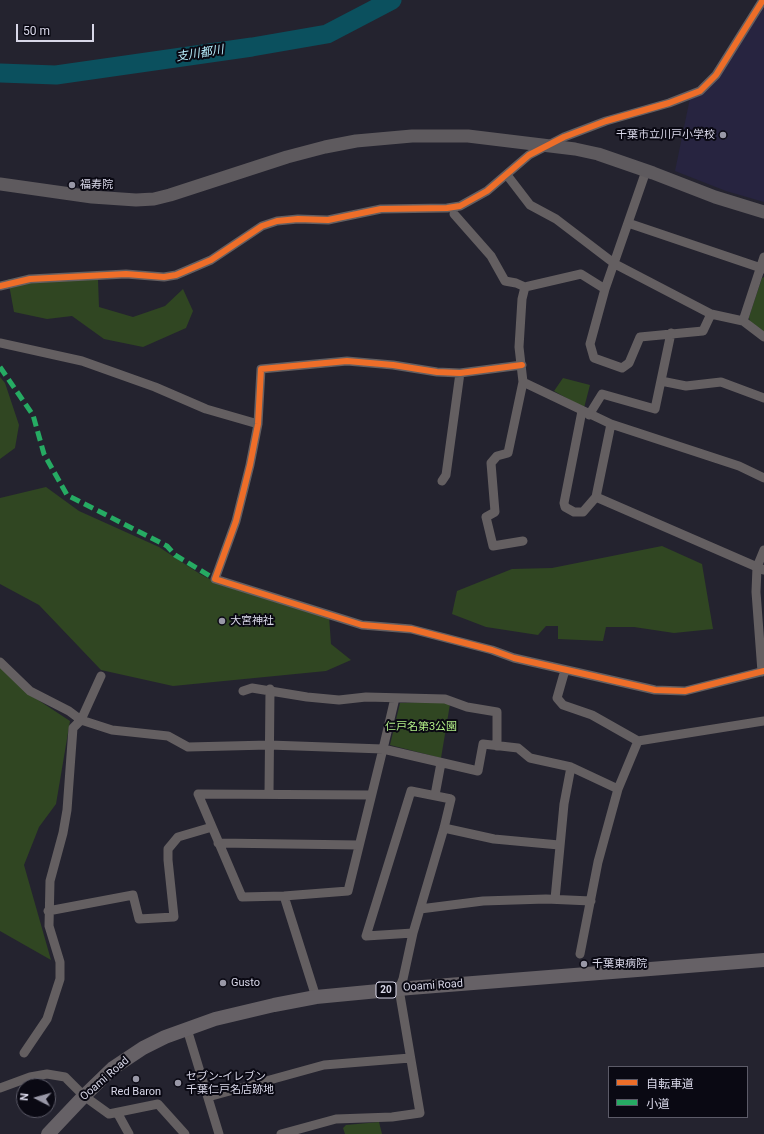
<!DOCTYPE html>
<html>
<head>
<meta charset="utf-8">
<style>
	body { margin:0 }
	#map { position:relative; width:764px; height:1134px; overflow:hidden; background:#24232f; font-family:Roboto,"Noto Sans JP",sans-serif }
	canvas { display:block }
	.legend { position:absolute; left:608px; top:1066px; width:140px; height:52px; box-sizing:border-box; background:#0a0913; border:1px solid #5c5b68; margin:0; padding:5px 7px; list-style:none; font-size:12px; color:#d8d7e8 }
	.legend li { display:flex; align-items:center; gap:8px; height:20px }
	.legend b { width:20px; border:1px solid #5c5b68 }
	.north { position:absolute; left:16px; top:1078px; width:40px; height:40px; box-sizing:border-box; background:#0a0913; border:1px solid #5c5b68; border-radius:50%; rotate:276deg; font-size:11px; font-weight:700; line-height:16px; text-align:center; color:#d8d7e8 }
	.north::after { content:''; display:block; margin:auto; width:14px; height:18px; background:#9998a7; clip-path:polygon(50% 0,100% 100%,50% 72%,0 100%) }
	.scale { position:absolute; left:16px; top:24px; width:78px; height:18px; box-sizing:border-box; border:2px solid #d8d7e8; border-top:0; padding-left:5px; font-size:12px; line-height:14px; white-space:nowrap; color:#d8d7e8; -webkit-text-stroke:3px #0a0913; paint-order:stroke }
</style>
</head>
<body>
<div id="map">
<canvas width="764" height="1134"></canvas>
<ul class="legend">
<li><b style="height:5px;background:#ee6e29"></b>自転車道</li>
<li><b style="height:5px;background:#26ab63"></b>小道</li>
</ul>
<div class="north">N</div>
<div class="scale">50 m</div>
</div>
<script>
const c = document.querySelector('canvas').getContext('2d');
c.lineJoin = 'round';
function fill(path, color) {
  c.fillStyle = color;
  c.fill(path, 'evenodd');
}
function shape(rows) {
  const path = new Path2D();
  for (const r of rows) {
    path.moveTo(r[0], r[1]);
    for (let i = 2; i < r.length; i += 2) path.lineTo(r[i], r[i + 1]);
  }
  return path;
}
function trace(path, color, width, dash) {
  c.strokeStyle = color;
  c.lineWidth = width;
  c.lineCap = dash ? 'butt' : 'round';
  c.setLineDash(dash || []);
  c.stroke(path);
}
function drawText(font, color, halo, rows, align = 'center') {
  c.font = font + ' Roboto,"Noto Sans JP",sans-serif';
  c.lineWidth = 4;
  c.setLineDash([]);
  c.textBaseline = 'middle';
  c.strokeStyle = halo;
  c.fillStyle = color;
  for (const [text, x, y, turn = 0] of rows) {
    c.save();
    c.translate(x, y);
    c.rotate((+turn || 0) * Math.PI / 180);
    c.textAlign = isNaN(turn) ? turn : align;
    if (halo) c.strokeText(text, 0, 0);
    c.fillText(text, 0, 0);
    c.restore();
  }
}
fill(shape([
	[764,2,764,202,726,191,675,171,690,98,710,87]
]), '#272440');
fill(shape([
	[764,277,764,332,750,323,749,317,762,278],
	[39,278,98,280,99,307,133,317,165,306,183,289,193,311,186,328,143,347,104,339,72,316,47,319,14,312,8,279],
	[0,377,5,383,19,425,15,448,0,459],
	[563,378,590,385,584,408,554,391],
	[46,487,79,511,159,547,200,574,221,585,329,616,331,644,351,660,326,671,173,686,101,670,39,605,0,584,0,498],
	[662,546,702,564,713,629,674,633,634,627,606,627,603,641,558,639,558,626,546,626,538,635,486,627,452,614,457,591,512,569,552,568],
	[0,666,32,696,70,721,56,804,39,827,24,865,51,960,0,931],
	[442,701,450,704,441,758,390,745,400,703],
	[379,1122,382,1134,345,1134,343,1128,346,1125]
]), '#304622');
trace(shape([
	[0,73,56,75,252,47,327,34,392,0]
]), '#0b505e', 19);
trace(shape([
	[646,171,605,289,590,344,594,358,622,368,629,363,640,337,703,331,711,314],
	[507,175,530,205,556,219,615,264,711,314,743,321,764,337],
	[454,214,491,256,505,281,516,283,525,287,581,274,605,289],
	[628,223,764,269],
	[0,286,30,279,126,274,164,277,176,275,211,260,262,226,277,221,298,219,328,220,381,209,447,208,460,206,487,191,529,155,564,137,606,121,669,103,700,91,716,75,763,0],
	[743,321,764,257],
	[0,343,82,361,155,387,206,409,258,424],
	[522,365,460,373,437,372,393,365,347,361,261,369,258,424,250,465,236,521,215,579,362,625,411,629,492,650,514,658,655,690,685,691,764,671],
	[661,381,686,386,721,382,764,398],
	[523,382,611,424,739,466,764,478],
	[582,411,564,503,565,507,574,512,583,512,596,497,611,424],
	[589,415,602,394,655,409,671,333],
	[442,481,446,475,460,373],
	[596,497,764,570],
	[523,541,493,546,486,517,495,512,491,463,497,456,508,453,523,382,519,347,522,299,525,287],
	[0,662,30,691,69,711,81,720,112,730,168,736,188,747,269,745,383,749,478,771,483,744,518,748,530,758,571,767,618,789],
	[565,670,557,698,563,705,592,715,638,741,764,721],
	[762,672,756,592,757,567,764,550],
	[243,691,252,688,307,697,339,700,366,697,445,699,467,707,497,712,497,746],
	[269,794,270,689],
	[371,795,198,794,242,897,284,896,348,891,383,749,395,698],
	[435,795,441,763],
	[444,828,494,839,559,845],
	[218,843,359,845],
	[284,896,316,997],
	[555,899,564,804,571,767],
	[420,909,483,901,546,899,591,901],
	[48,911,133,895,139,919,174,917,168,860,168,849,178,837,212,827],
	[580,954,598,862,618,789,638,741],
	[187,1029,219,1134],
	[24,1053,47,1019,60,979,60,962,49,926,50,881,63,833,67,810,73,728,81,720,101,676],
	[0,1088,30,1077,47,1074,65,1077,84,1096,109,1114,158,1104,185,1134],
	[208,1097,324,1065,410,1058],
	[118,1114,129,1134],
	[281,1134,336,1119,392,1117,420,1113,399,989,403,979,413,933,444,828,451,799,411,791,366,936,413,933]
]), '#645f61', 9);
trace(shape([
	[0,184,92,197,136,200,154,199,170,195,287,157,325,147,356,141,412,136,468,136,575,149,598,154,653,173,715,197,764,212]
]), '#5e5a5e', 13);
trace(shape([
	[48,1134,84,1096,113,1068,143,1048,165,1037,215,1019,274,1005,316,997,410,988,764,960]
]), '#666166', 14);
trace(shape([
	[0,367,33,415,44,454,67,495,167,546,175,555,215,579]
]), '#26ab63', 5, [10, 5]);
trace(shape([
	[0,286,30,279,126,274,164,277,176,275,211,260,262,226,277,221,298,219,328,220,381,209,447,208,460,206,487,191,529,155,564,137,606,121,669,103,700,91,716,75,763,0],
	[522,365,460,373,437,372,393,365,347,361,261,369,258,424,250,465,236,521,215,579,362,625,411,629,492,650,514,658,655,690,685,691,764,671]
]), '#ee6e29', 6);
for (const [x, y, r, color] of [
	[723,135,4,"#9998a7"],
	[72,185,4,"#9998a7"],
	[222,621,4,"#9998a7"],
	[584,964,4,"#9998a7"],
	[223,983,4,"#9998a7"],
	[136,1079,4,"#9998a7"],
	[178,1083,4,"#9998a7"]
]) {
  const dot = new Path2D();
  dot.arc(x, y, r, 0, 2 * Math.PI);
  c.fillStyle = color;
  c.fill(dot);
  trace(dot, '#0a0913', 1.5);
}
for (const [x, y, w] of [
	[386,990,20]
]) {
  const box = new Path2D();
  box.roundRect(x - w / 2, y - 8, w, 16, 3);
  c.fillStyle = '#0a0913';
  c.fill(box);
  trace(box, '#d8d7e8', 1);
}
drawText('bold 10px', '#d8d7e8', null, [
	["20",386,990]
]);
drawText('11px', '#d8d7e8', '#0a0913', [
	["千葉市立川戸小学校",715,135,"right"],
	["福寿院",80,185],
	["大宮神社",230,621],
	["千葉東病院",592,964],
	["Gusto",231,983],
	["セブン-イレブン",186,1077],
	["千葉仁戸名店跡地",186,1090],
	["Red Baron",136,1092,"center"]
], 'left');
drawText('11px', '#b0ed86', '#0a0913', [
	["仁戸名第3公園",421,727]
]);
drawText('11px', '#d8d7e8', '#0a0913', [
	["Ooami Road",433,986,-4],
	["Ooami Road",105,1079,-41]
]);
drawText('italic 12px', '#b5ecfa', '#0a0913', [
	["支川都川",200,54,-9]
]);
</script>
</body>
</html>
